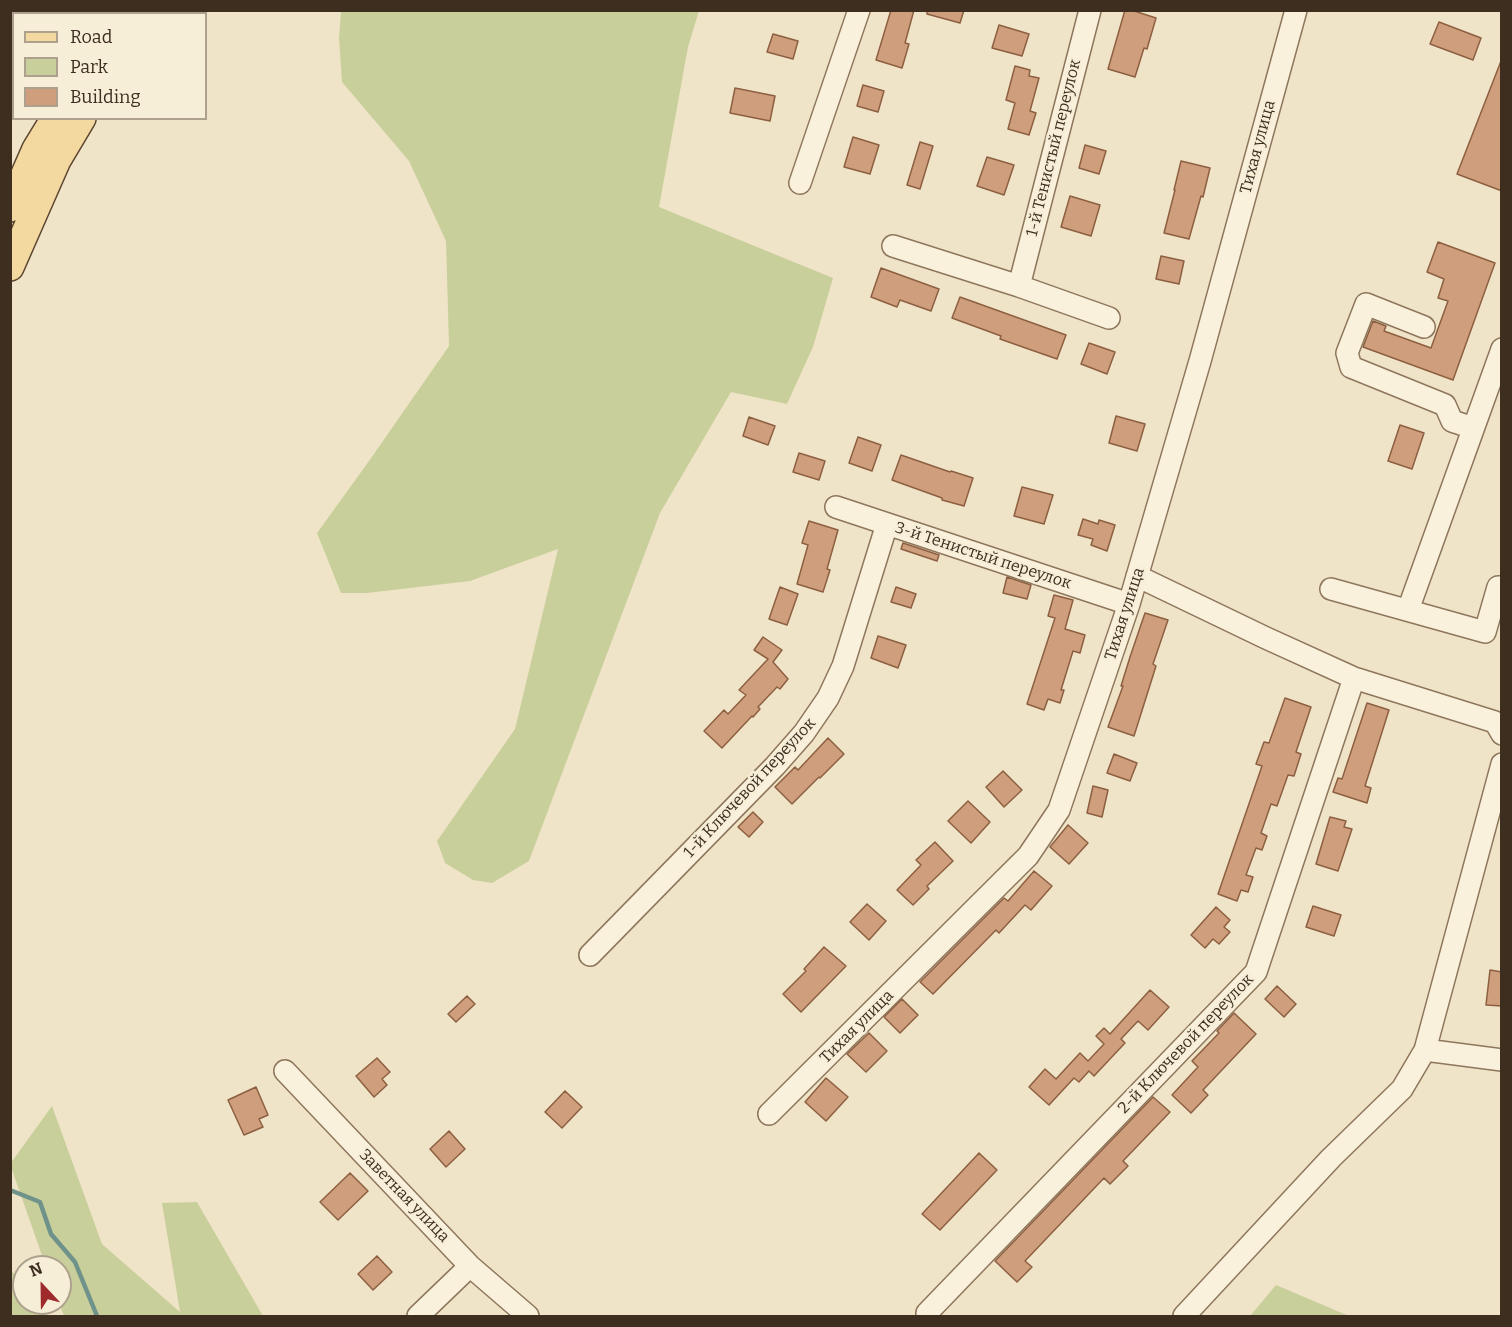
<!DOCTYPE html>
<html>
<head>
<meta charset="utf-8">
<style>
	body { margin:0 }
	#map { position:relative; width:1512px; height:1327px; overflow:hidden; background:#f0e4c8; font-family:Bitter,serif }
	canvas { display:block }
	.frame { position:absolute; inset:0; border:12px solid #3d2e20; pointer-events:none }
	.legend { position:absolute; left:12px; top:12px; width:195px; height:108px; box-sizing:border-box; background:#f7eed8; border:2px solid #ada18e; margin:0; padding:8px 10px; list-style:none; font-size:18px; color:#3d2e20 }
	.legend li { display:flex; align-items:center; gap:12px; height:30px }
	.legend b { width:30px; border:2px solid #ada18e }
	.north { position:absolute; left:12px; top:1255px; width:60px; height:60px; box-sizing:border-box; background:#f7eed8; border:2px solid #ada18e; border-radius:50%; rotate:338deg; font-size:16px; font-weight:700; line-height:24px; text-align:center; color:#3d2e20 }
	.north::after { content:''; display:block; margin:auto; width:21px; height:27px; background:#9e2a2b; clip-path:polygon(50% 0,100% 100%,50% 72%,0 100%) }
</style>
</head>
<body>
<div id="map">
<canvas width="1512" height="1327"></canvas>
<div class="frame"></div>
<ul class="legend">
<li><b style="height:8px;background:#f3d9a0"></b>Road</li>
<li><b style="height:16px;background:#c9cf9b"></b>Park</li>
<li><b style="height:16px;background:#cf9f7d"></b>Building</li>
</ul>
<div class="north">N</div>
</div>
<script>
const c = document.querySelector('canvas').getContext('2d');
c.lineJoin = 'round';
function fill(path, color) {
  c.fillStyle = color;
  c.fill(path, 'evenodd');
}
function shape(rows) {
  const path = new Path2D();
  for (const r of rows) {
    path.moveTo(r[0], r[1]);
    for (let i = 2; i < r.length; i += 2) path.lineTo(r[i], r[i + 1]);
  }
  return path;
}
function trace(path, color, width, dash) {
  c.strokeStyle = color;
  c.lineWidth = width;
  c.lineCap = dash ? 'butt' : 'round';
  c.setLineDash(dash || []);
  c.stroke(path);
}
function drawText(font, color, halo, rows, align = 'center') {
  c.font = font + ' Bitter,serif';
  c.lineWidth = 5;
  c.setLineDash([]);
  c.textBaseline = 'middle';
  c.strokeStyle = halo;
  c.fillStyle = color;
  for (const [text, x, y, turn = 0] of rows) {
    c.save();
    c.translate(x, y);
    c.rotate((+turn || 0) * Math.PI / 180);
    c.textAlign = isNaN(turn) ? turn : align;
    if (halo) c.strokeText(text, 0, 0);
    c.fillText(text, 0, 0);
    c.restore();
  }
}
fill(shape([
	[341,11,699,11,688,47,659,207,833,278,813,347,787,404,731,392,660,513,529,861,492,883,473,880,445,863,437,841,515,729,558,549,470,581,367,593,341,593,317,533,369,461,449,346,446,241,409,161,342,82,339,38],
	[52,1106,102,1244,180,1312,162,1203,197,1202,263,1316,64,1316,59,1303,60,1267,46,1267,10,1164],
	[10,1269,24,1286,24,1303,37,1303,47,1316,11,1316],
	[1276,1285,1349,1316,1250,1316]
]), '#c9cf9b');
trace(shape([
	[10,1190,40,1202,51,1234,75,1262,97,1316]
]), '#6f938a', 4.5);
const building = shape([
	[891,10,914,10,905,43,909,44,902,68,876,60,891,10],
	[927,10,964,10,960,23,927,14,927,10],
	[1125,10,1131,10,1156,18,1147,49,1144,48,1135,77,1108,69,1125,10],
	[1439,22,1481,38,1473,60,1430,44,1439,22],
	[999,25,1029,34,1022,56,992,48,999,25],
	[773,34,798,41,793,59,767,52,773,34],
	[1501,61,1502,61,1502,191,1457,174,1501,61],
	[1015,66,1030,70,1029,76,1039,78,1030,111,1036,113,1029,135,1008,129,1015,103,1006,100,1015,66],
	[863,85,884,91,878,112,857,106,863,85],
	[735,88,775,96,770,121,730,113,735,88],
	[853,137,879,145,870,174,844,167,853,137],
	[920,142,933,146,920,189,907,185,920,142],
	[1085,145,1106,151,1099,174,1079,168,1085,145],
	[987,157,1014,165,1004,195,977,186,987,157],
	[1181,161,1210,168,1203,197,1201,196,1189,239,1164,233,1175,190,1174,190,1181,161],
	[1070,196,1100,205,1091,236,1061,227,1070,196],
	[1438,242,1495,263,1453,380,1363,347,1373,321,1386,326,1384,331,1431,348,1448,301,1438,298,1444,279,1427,272,1438,242],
	[1161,256,1184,261,1179,284,1156,279,1161,256],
	[881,268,939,289,931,311,900,300,897,307,871,297,881,268],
	[960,297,1066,335,1057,359,1000,339,1001,336,952,318,960,297],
	[1089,343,1115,352,1107,374,1081,364,1089,343],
	[1116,416,1145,424,1137,451,1109,443,1116,416],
	[749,417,775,426,768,445,743,436,749,417],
	[1400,425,1424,433,1412,469,1388,461,1400,425],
	[858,437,881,445,872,471,849,463,858,437],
	[799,453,825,461,819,480,793,472,799,453],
	[901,455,950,472,951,471,973,478,964,506,942,500,942,498,892,480,901,455],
	[1022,487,1053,495,1044,524,1014,516,1022,487],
	[1083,519,1098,524,1099,520,1115,525,1107,551,1091,545,1093,539,1078,535,1083,519],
	[809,521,838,530,827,569,830,570,823,592,797,584,808,545,802,543,809,521],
	[903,543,939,555,937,561,901,549,903,543],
	[1007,577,1031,585,1027,599,1003,593,1007,577],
	[780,587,798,594,787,625,769,619,780,587],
	[896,587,916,594,911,608,891,602,896,587],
	[1054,595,1073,600,1065,629,1085,635,1080,653,1073,651,1061,690,1064,690,1060,703,1048,699,1044,710,1027,704,1055,618,1048,616,1054,595],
	[1145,613,1168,620,1153,664,1156,666,1134,736,1108,727,1123,686,1121,686,1130,657,1145,613],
	[878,636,906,645,898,668,871,658,878,636],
	[763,637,782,650,773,662,788,679,780,689,777,687,758,707,760,709,753,717,752,716,722,748,704,731,724,710,728,714,746,695,739,690,768,659,754,650,763,637],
	[1285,698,1311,707,1296,752,1301,754,1294,776,1288,775,1277,806,1271,804,1261,833,1267,836,1262,850,1256,848,1246,875,1253,877,1248,892,1241,890,1237,901,1218,894,1262,766,1256,764,1264,742,1269,743,1285,698],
	[1367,703,1389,710,1365,786,1371,788,1367,803,1333,792,1338,778,1342,779,1367,703],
	[828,738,844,754,820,778,819,777,792,804,775,787,795,767,798,770,828,738],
	[1114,754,1137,763,1130,781,1107,773,1114,754],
	[1003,771,1022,790,1004,807,986,787,1003,771],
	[1093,786,1108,790,1102,817,1087,813,1093,786],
	[968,801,990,822,971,843,948,821,968,801],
	[753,812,763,822,749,837,738,827,753,812],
	[1330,817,1346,821,1344,827,1352,829,1338,871,1316,864,1330,817],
	[1068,825,1088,843,1069,864,1050,847,1068,825],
	[935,842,953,861,927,886,929,889,913,905,897,890,921,865,916,860,935,842],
	[1034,871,1052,886,1031,910,1025,905,999,933,996,930,933,994,920,982,1004,898,1008,901,1034,871],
	[867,904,886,921,869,940,850,922,867,904],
	[1313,906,1341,915,1334,936,1306,927,1313,906],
	[1216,907,1230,920,1224,927,1230,932,1219,944,1213,939,1205,948,1191,935,1216,907],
	[824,947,846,966,801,1012,783,994,806,971,804,969,824,947],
	[1490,970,1502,972,1502,1006,1486,1005,1490,970],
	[1277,986,1296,1004,1284,1017,1265,999,1277,986],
	[1150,990,1169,1007,1148,1030,1138,1021,1121,1039,1125,1043,1094,1076,1089,1071,1079,1082,1074,1078,1049,1105,1029,1087,1045,1069,1056,1079,1080,1053,1088,1061,1104,1044,1096,1036,1104,1028,1110,1034,1150,990],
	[467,996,475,1004,456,1022,448,1014,467,996],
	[902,999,918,1015,900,1033,884,1017,902,999],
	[1234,1013,1256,1034,1203,1090,1208,1095,1191,1113,1172,1095,1198,1067,1192,1061,1219,1033,1217,1031,1234,1013],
	[869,1033,887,1051,866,1072,847,1054,869,1033],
	[377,1058,390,1072,382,1079,387,1085,374,1097,356,1076,377,1058],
	[826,1078,848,1097,826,1121,805,1102,826,1078],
	[256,1087,268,1115,259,1119,263,1127,244,1135,228,1100,256,1087],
	[565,1091,582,1107,562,1128,545,1112,565,1091],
	[1153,1097,1170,1112,1123,1161,1128,1166,1110,1184,1104,1178,1025,1261,1032,1267,1017,1282,995,1261,1153,1097],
	[449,1131,465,1149,446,1167,430,1149,449,1131],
	[979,1153,997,1170,940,1230,922,1214,979,1153],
	[350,1173,368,1191,338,1220,320,1202,350,1173],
	[377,1256,392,1272,373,1290,358,1274,377,1256]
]);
fill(building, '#cf9f7d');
trace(building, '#8d5f41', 1.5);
const minor = shape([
	[800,183,859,10],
	[893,246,1019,286,1109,318],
	[1019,286,1090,10],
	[1424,327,1366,304,1347,353,1351,367,1445,405,1452,421,1473,428],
	[836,507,1129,604],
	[1137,576,1266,638,1354,678,1495,722,1502,734],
	[1331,589,1485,632,1498,587,1502,587],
	[1408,610,1502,349],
	[590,955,775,766,804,733,828,698,843,666,887,524],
	[1425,1050,1502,1060],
	[285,1071,470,1266,528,1316],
	[769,1114,1028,856,1059,810,1129,604,1200,361,1296,10],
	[927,1313,1256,972,1354,678],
	[418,1316,470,1266],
	[1184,1316,1331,1158,1402,1089,1425,1050,1502,764]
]);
const major = shape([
	[118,14,120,10],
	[146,14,148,10],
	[10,208,36,149,55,118],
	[10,267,57,160,82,118]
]);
trace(minor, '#8d765c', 24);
trace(major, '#5b4430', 30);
trace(minor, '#faf1dc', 21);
trace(major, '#f3d9a0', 27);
drawText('16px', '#3d2e20', '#f7eed8', [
	["Тихая улица",1258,147,-75],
	["1-й Тенистый переулок",1054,148,-76],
	["3-й Тенистый переулок",983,556,18],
	["Тихая улица",1125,614,-72],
	["1-й Ключевой переулок",750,788,-47],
	["Тихая улица",857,1027,-45],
	["2-й Ключевой переулок",1186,1044,-46],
	["Заветная улица",404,1196,46]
]);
</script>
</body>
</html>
